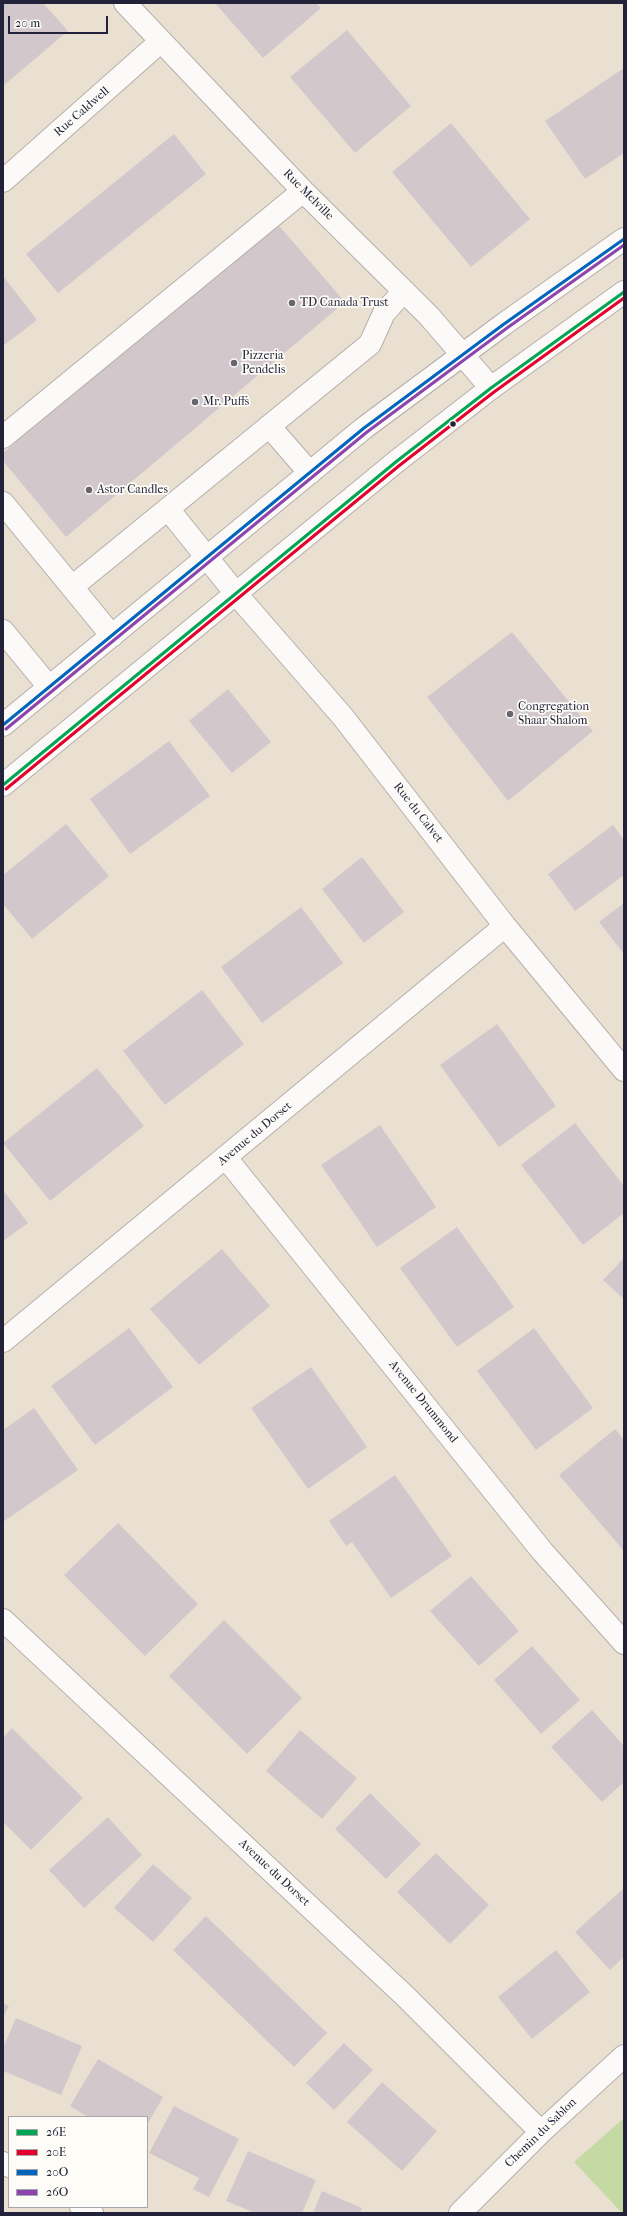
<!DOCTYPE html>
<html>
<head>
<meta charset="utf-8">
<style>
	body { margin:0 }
	#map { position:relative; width:627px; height:2216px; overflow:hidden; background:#eae0d2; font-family:"IM FELL French Canon",serif }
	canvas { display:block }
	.frame { position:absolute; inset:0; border:4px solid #22223b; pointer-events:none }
	.legend { position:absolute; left:8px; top:2116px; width:140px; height:92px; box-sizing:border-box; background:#fdfcf7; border:1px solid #a5a5ac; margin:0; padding:5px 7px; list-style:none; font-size:12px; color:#22223b }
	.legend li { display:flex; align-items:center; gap:8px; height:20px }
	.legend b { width:20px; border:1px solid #a5a5ac }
	.scale { position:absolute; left:8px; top:16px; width:100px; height:18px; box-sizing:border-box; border:2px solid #22223b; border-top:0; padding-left:5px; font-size:12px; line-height:14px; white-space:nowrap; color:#22223b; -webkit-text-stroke:3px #fdfcf7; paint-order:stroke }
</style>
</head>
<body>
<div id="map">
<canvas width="627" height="2216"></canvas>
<div class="frame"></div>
<ul class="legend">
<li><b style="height:5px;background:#00a651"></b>26E</li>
<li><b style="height:5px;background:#e4002b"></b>20E</li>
<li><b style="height:5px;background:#0065bd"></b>20O</li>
<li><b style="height:5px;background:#8e44ad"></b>26O</li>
</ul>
<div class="scale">20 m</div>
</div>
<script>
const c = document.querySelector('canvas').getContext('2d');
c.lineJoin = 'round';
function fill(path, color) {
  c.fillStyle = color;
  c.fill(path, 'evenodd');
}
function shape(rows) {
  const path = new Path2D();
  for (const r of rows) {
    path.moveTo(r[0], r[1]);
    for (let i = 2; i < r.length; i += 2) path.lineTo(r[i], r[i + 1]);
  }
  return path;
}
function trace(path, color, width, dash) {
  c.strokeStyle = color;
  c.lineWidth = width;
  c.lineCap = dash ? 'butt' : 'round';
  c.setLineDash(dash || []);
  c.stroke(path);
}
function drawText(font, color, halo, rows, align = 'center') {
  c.font = font + ' "IM FELL French Canon",serif';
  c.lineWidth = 3.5;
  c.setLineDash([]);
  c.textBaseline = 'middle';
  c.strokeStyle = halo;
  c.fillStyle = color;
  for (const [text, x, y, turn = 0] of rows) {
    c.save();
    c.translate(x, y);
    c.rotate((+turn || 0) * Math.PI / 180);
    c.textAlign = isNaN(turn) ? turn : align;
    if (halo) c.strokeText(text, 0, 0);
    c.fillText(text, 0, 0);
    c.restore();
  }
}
fill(shape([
	[624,2118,624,2213,622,2213,574,2162]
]), '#c5d9a4');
fill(shape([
	[3,3,43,3,68,31,3,86],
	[215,3,316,3,321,8,263,58],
	[347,30,411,106,355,153,290,77],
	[624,68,624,153,585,179,545,121],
	[451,123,530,219,471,267,392,172],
	[174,134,206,174,58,293,26,254],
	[275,221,345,302,66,537,3,461,3,453],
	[4,277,37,320,3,346,3,279],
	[512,632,593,731,508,801,427,697],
	[228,689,271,742,232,773,189,721],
	[169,741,210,796,130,854,90,799],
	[66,824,109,876,32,939,3,904,3,875],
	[613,825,624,840,624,875,575,911,548,874],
	[362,857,404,912,364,943,322,889],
	[624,903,624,954,599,922],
	[301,907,343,963,262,1023,221,967],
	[202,990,244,1044,165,1105,123,1051],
	[497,1024,556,1106,499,1147,440,1065],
	[97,1068,144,1126,50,1201,3,1143],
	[575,1123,624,1186,624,1213,583,1245,521,1165],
	[380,1125,436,1207,377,1247,321,1165],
	[3,1190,28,1223,3,1241],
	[457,1227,514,1307,457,1347,400,1268],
	[222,1249,270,1306,199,1365,150,1309],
	[624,1258,624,1299,603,1280],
	[129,1328,173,1387,95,1445,51,1386],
	[534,1328,593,1408,536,1450,477,1371],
	[311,1367,367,1447,308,1489,251,1408],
	[34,1408,78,1470,3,1522,3,1430],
	[615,1429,624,1440,623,1550,559,1475],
	[395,1475,452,1556,391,1598,352,1542,346,1546,329,1521],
	[118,1523,198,1604,145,1656,64,1575],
	[471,1576,519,1631,479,1666,430,1611],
	[224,1620,302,1698,247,1754,169,1676],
	[532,1646,580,1700,541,1734,494,1680],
	[592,1710,624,1746,624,1782,602,1802,551,1747],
	[12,1728,83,1798,31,1850,3,1822,3,1738],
	[300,1730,357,1778,322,1819,266,1771],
	[370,1793,421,1844,386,1879,335,1829],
	[108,1817,142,1855,84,1908,49,1870],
	[436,1853,489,1905,450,1944,397,1892],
	[153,1864,192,1898,153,1942,114,1908],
	[624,1888,624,1957,610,1970,575,1932],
	[206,1916,327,2033,294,2067,173,1950],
	[556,1950,590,1992,532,2039,498,1997],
	[3,2003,9,2006,3,2017],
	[16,2018,82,2046,61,2095,3,2071,3,2048],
	[344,2043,373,2070,334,2110,306,2083],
	[98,2059,163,2097,147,2125,147,2117,88,2117,70,2106],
	[382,2082,437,2131,402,2171,347,2122],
	[174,2106,239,2139,209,2197,193,2189,199,2178,149,2153],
	[248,2151,316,2180,302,2213,255,2213,226,2201],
	[322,2191,362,2208,360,2213,313,2213]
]), '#d2c8cb');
const minor = shape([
	[125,3,303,191,429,316,491,388],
	[3,181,160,42],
	[269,426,310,473],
	[3,437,303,191],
	[3,503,112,636],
	[168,509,237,595,343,717,505,926,624,1070],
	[72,587,370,344,384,313,404,291],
	[3,631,49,687],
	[3,725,364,428,504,324,624,239],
	[3,785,397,461,491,388,624,292],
	[226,1158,542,1551,624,1643],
	[3,1341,505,926],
	[3,1620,405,1996,541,2132],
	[3,2163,9,2166],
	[81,2207,92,2213],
	[460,2213,541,2132,624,2056]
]);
trace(minor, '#b5aea8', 24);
trace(minor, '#fcfaf8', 22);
trace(shape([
	[3,785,397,461,491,388,624,292]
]), '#00a651', 3);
trace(shape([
	[6,789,400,465,494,392,624,298]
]), '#e4002b', 3);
trace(shape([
	[3,725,364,428,504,324,624,239]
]), '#0065bd', 3);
trace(shape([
	[6,729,367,432,507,328,624,245]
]), '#8e44ad', 3);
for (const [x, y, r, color] of [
	[292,303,4,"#686470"],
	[234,363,4,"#686470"],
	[195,402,4,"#686470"],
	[453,424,3.5,"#22223b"],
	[89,490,4,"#686470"],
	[510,714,4,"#686470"]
]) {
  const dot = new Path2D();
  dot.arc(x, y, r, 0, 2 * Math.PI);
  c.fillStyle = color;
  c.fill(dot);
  trace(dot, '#fdfcf7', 1.5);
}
drawText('12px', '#22223b', '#fdfcf7', [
	["Rue Caldwell",82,112,-41],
	["Rue Melville",308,195,45],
	["Rue du Calvet",418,813,52],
	["Avenue du Dorset",255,1134,-40],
	["Avenue Drummond",423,1402,51],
	["Avenue du Dorset",274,1873,43],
	["Chemin du Sablon",541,2133,-44]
]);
drawText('12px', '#22223b', '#fdfcf7', [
	["TD Canada Trust",300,303],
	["Pizzeria",242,356],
	["Pendelis",242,370],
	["Mr. Puffs",203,402],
	["Astor Candles",97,490],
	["Congregation",518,707],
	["Shaar Shalom",518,721]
], 'left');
</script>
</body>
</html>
